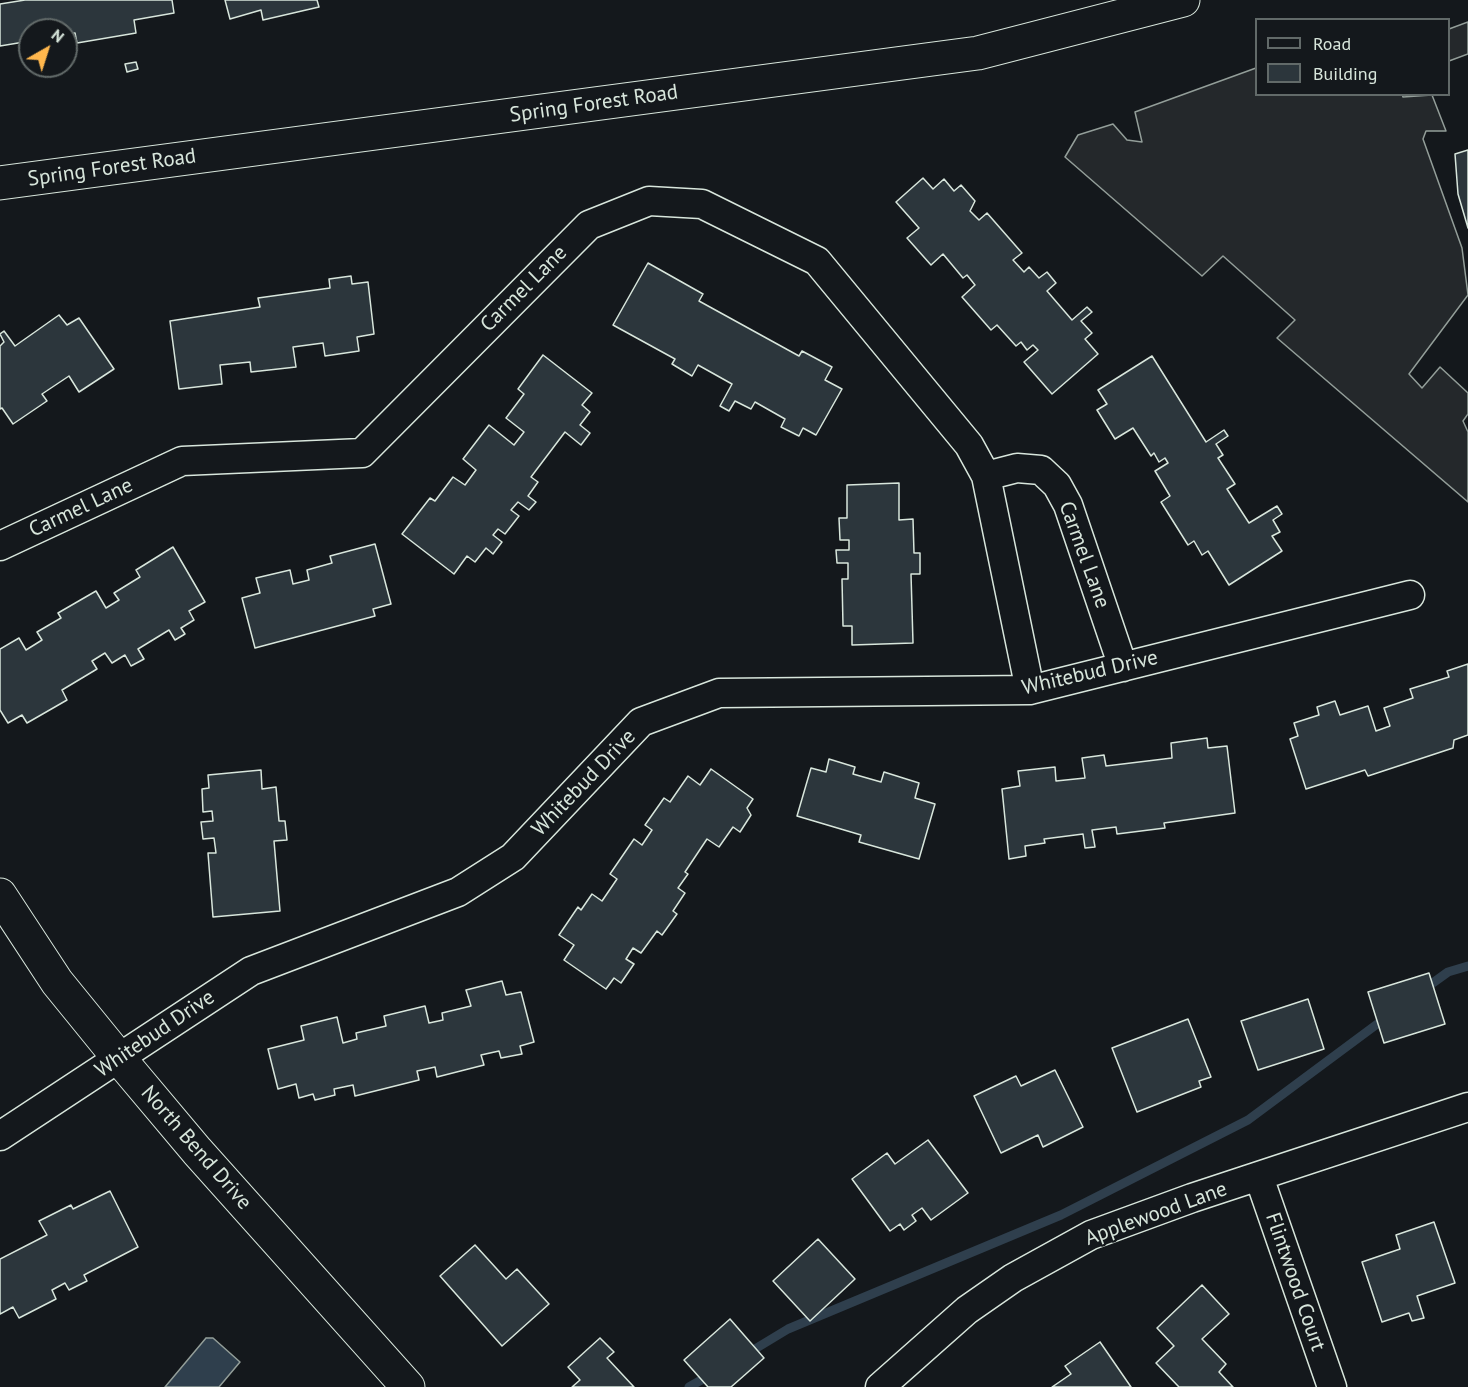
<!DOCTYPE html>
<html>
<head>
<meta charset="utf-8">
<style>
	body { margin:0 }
	#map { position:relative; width:1468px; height:1387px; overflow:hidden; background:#14181c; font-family:"PT Sans",sans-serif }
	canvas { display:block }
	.legend { position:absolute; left:1255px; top:18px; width:195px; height:78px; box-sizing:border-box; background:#14181c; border:2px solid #626a69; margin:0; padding:8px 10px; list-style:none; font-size:18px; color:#d8e6dc }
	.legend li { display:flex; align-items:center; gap:12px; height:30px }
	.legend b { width:30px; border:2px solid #626a69 }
	.north { position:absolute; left:18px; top:18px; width:60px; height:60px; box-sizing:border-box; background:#14181c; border:2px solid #626a69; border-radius:50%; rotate:39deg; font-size:16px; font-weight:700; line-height:24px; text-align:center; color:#d8e6dc }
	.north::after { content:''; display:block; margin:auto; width:21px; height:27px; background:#ffb74d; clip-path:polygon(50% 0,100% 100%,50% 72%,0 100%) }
</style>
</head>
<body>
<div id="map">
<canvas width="1468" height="1387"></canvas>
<ul class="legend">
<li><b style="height:8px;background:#14181c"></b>Road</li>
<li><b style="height:16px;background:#2c363c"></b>Building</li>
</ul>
<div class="north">N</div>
</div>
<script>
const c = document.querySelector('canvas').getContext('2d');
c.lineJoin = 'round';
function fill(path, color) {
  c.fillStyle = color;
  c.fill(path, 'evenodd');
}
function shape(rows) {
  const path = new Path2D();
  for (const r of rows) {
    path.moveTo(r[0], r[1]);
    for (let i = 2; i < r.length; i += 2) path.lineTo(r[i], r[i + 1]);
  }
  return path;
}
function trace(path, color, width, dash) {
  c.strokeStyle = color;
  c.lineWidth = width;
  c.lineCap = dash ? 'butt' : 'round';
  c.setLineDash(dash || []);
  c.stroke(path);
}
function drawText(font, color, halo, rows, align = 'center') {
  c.font = font + ' "PT Sans",sans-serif';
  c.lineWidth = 4.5;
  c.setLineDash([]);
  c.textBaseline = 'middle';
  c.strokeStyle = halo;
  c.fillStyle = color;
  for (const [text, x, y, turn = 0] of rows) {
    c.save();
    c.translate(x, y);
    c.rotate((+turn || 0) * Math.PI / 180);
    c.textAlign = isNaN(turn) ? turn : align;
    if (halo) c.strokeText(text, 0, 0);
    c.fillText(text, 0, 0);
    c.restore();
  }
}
const parking = shape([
	[1468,22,1468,54,1449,61,1449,29,1468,22],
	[1256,68,1256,94,1402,94,1403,97,1432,95,1446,131,1426,131,1423,139,1462,248,1468,295,1409,374,1422,388,1440,367,1468,393,1468,414,1463,421,1468,432,1468,502,1277,338,1295,320,1223,256,1202,276,1065,157,1078,135,1113,124,1127,140,1142,142,1135,112,1256,68]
]);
fill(parking, '#24282b');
trace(parking, '#939e99', 1.5);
const water = shape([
	[206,1338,213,1338,240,1362,219,1387,165,1387,206,1338]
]);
fill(water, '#2f3f4d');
trace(water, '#939e99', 1.5);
trace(shape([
	[1423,990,1448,972,1468,966],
	[745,1355,788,1329,1061,1215,1248,1120,1388,1016],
	[689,1387,712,1374]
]), '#2f3f4d', 9);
const building = shape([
	[25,0,172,0,174,13,134,20,136,33,77,43,75,33,66,35,66,30,30,30,30,41,0,46,0,4,25,0],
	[225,0,317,0,319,7,263,20,261,10,230,19,225,0],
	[136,62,138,69,127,72,125,64,136,62],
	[1468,150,1468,228,1458,194,1455,154,1468,150],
	[923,178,933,189,944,179,954,191,961,185,975,201,970,211,979,220,987,213,1022,253,1013,260,1024,272,1029,267,1039,278,1047,272,1056,283,1047,291,1072,320,1087,307,1092,312,1081,321,1092,333,1085,339,1098,354,1052,394,1024,362,1038,350,1033,345,1027,350,1021,342,1016,346,997,325,991,330,962,297,975,285,967,275,963,278,943,254,931,265,907,238,919,228,896,202,923,178],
	[648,263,703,294,699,301,799,356,802,351,832,367,825,380,842,389,816,435,803,428,799,436,781,427,785,419,755,402,751,409,735,401,729,411,720,406,732,384,698,365,692,376,672,364,675,359,613,325,648,263],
	[351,276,352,284,368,282,374,334,357,337,359,351,325,356,323,343,293,347,296,367,251,372,250,362,220,365,222,384,179,389,170,321,260,307,258,298,330,288,329,279,351,276],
	[59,315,67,325,79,318,114,369,79,392,69,376,42,394,47,401,13,424,2,408,0,409,0,346,4,342,0,334,4,331,15,346,59,315],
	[543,355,592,393,582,405,590,412,580,425,590,433,581,445,565,432,531,477,538,482,528,496,536,502,529,510,518,502,511,510,519,516,505,534,498,529,493,535,502,542,493,554,486,548,475,562,467,556,454,574,402,534,430,498,435,501,453,477,465,485,476,470,463,459,489,425,514,445,524,432,506,418,524,394,518,389,543,355],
	[1152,356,1206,442,1224,430,1228,436,1216,444,1223,455,1218,458,1235,484,1227,489,1249,523,1277,506,1282,514,1273,520,1280,532,1272,536,1282,551,1229,585,1208,551,1202,555,1194,541,1188,545,1161,502,1170,496,1155,471,1168,463,1165,458,1159,462,1154,453,1151,456,1133,428,1115,439,1097,410,1107,404,1098,390,1152,356],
	[899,483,899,520,913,519,914,553,920,553,920,574,911,574,913,643,852,645,852,626,843,626,842,579,848,579,848,563,837,563,836,550,849,550,849,540,840,540,839,518,847,518,847,485,899,483],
	[375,544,391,604,373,609,375,616,255,648,242,598,260,593,256,578,290,570,293,584,309,580,307,570,332,563,330,556,375,544],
	[173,547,205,602,189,611,194,620,181,628,185,634,175,640,169,630,138,649,144,659,131,666,125,655,112,663,105,653,92,661,97,669,62,690,67,700,27,723,22,715,8,723,0,710,0,649,19,638,26,650,42,640,37,632,61,618,58,613,96,591,106,608,119,600,114,593,140,577,136,570,173,547],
	[1468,664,1468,735,1454,740,1453,748,1368,776,1365,770,1306,789,1290,739,1298,736,1294,723,1319,715,1317,707,1335,701,1340,715,1368,706,1376,731,1390,726,1384,708,1413,698,1410,689,1449,677,1447,671,1468,664],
	[1207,738,1208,748,1227,746,1235,813,1164,823,1165,828,1117,834,1116,827,1092,830,1095,847,1085,848,1083,834,1044,839,1045,843,1025,846,1026,856,1009,859,1002,789,1020,786,1018,771,1055,767,1056,781,1085,778,1082,758,1104,755,1106,766,1172,758,1171,743,1207,738],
	[829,759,855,767,853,774,881,782,884,772,919,783,915,798,935,804,919,859,859,842,861,835,797,816,811,768,826,772,829,759],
	[711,769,753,799,747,808,751,815,740,832,733,827,719,847,707,839,685,872,688,874,678,888,685,893,673,911,677,914,662,935,657,931,641,953,633,948,626,959,634,964,621,983,614,978,606,989,564,960,574,945,559,935,578,907,581,910,592,894,602,901,617,879,610,874,634,839,642,845,652,830,645,825,664,798,670,802,688,776,700,785,711,769],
	[261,770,262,789,276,787,279,821,285,821,287,840,274,841,280,911,213,917,208,853,216,853,214,838,203,839,201,822,213,821,212,811,203,812,202,789,209,788,208,775,261,770],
	[1429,973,1445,1024,1384,1043,1368,992,1429,973],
	[502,981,506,995,521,992,534,1042,520,1046,522,1054,501,1058,499,1051,481,1055,484,1065,437,1077,435,1067,417,1071,419,1080,355,1096,353,1085,334,1089,335,1095,315,1100,313,1094,299,1098,296,1084,278,1089,268,1049,304,1040,301,1026,337,1017,343,1043,357,1039,356,1033,386,1026,384,1016,425,1006,429,1023,443,1020,442,1013,471,1006,466,990,502,981],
	[1308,999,1324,1049,1258,1070,1241,1021,1308,999],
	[1188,1019,1211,1077,1199,1081,1201,1087,1137,1112,1112,1048,1188,1019],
	[1055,1070,1083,1127,1043,1147,1038,1135,1001,1153,974,1096,1016,1076,1021,1086,1055,1070],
	[928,1140,968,1193,931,1220,922,1208,912,1215,916,1221,904,1230,900,1224,890,1231,852,1179,887,1153,895,1164,928,1140],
	[110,1191,138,1247,84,1275,87,1281,69,1290,65,1283,52,1290,56,1299,19,1318,13,1307,0,1314,0,1259,47,1235,39,1221,71,1205,73,1209,110,1191],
	[1434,1222,1455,1283,1417,1296,1424,1318,1412,1321,1409,1313,1382,1322,1362,1262,1400,1249,1396,1235,1434,1222],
	[818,1239,855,1279,810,1321,773,1281,818,1239],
	[475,1245,506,1279,517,1269,549,1304,502,1346,440,1276,475,1245],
	[1202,1285,1229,1314,1202,1339,1226,1364,1219,1372,1233,1387,1179,1387,1156,1363,1174,1346,1157,1328,1202,1285],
	[730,1319,764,1358,731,1387,708,1387,684,1360,730,1319],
	[600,1338,614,1352,607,1358,634,1387,572,1387,580,1380,568,1367,600,1338],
	[1100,1342,1131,1387,1052,1387,1071,1374,1065,1366,1100,1342]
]);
fill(building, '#2c363c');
trace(building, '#d8e6dc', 1.5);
const minor = shape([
	[986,476,1017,468,1041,470,1057,485,1068,505,1123,667],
	[0,546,182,461,362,453,589,225,649,201,702,204,817,261,969,445,986,476,1030,690],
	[0,1136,251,971,458,892,513,857,641,722,719,693,1030,690,1410,595],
	[1259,1177,1332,1387],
	[880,1387,967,1310,1013,1278,1091,1235,1192,1198,1468,1107]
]);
const tertiary = shape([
	[0,895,57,982,118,1057,197,1151,408,1387]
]);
const secondary = shape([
	[0,183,978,53,1183,0]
]);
trace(minor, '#d8e6dc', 31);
trace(tertiary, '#d8e6dc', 35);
trace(secondary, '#d8e6dc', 35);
trace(minor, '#14181c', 28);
trace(tertiary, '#14181c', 33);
trace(secondary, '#14181c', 33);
drawText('21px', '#d8e6dc', '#14181c', [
	["Spring Forest Road",594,104,-8],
	["Spring Forest Road",112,168,-8],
	["Carmel Lane",524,289,-45],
	["Carmel Lane",81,508,-25],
	["Carmel Lane",1084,555,70],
	["Whitebud Drive",1090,673,-13],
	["Whitebud Drive",584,783,-46],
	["Whitebud Drive",155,1034,-34],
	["North Bend Drive",196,1148,49],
	["Applewood Lane",1156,1214,-20],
	["Flintwood Court",1295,1282,71]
]);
</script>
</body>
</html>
